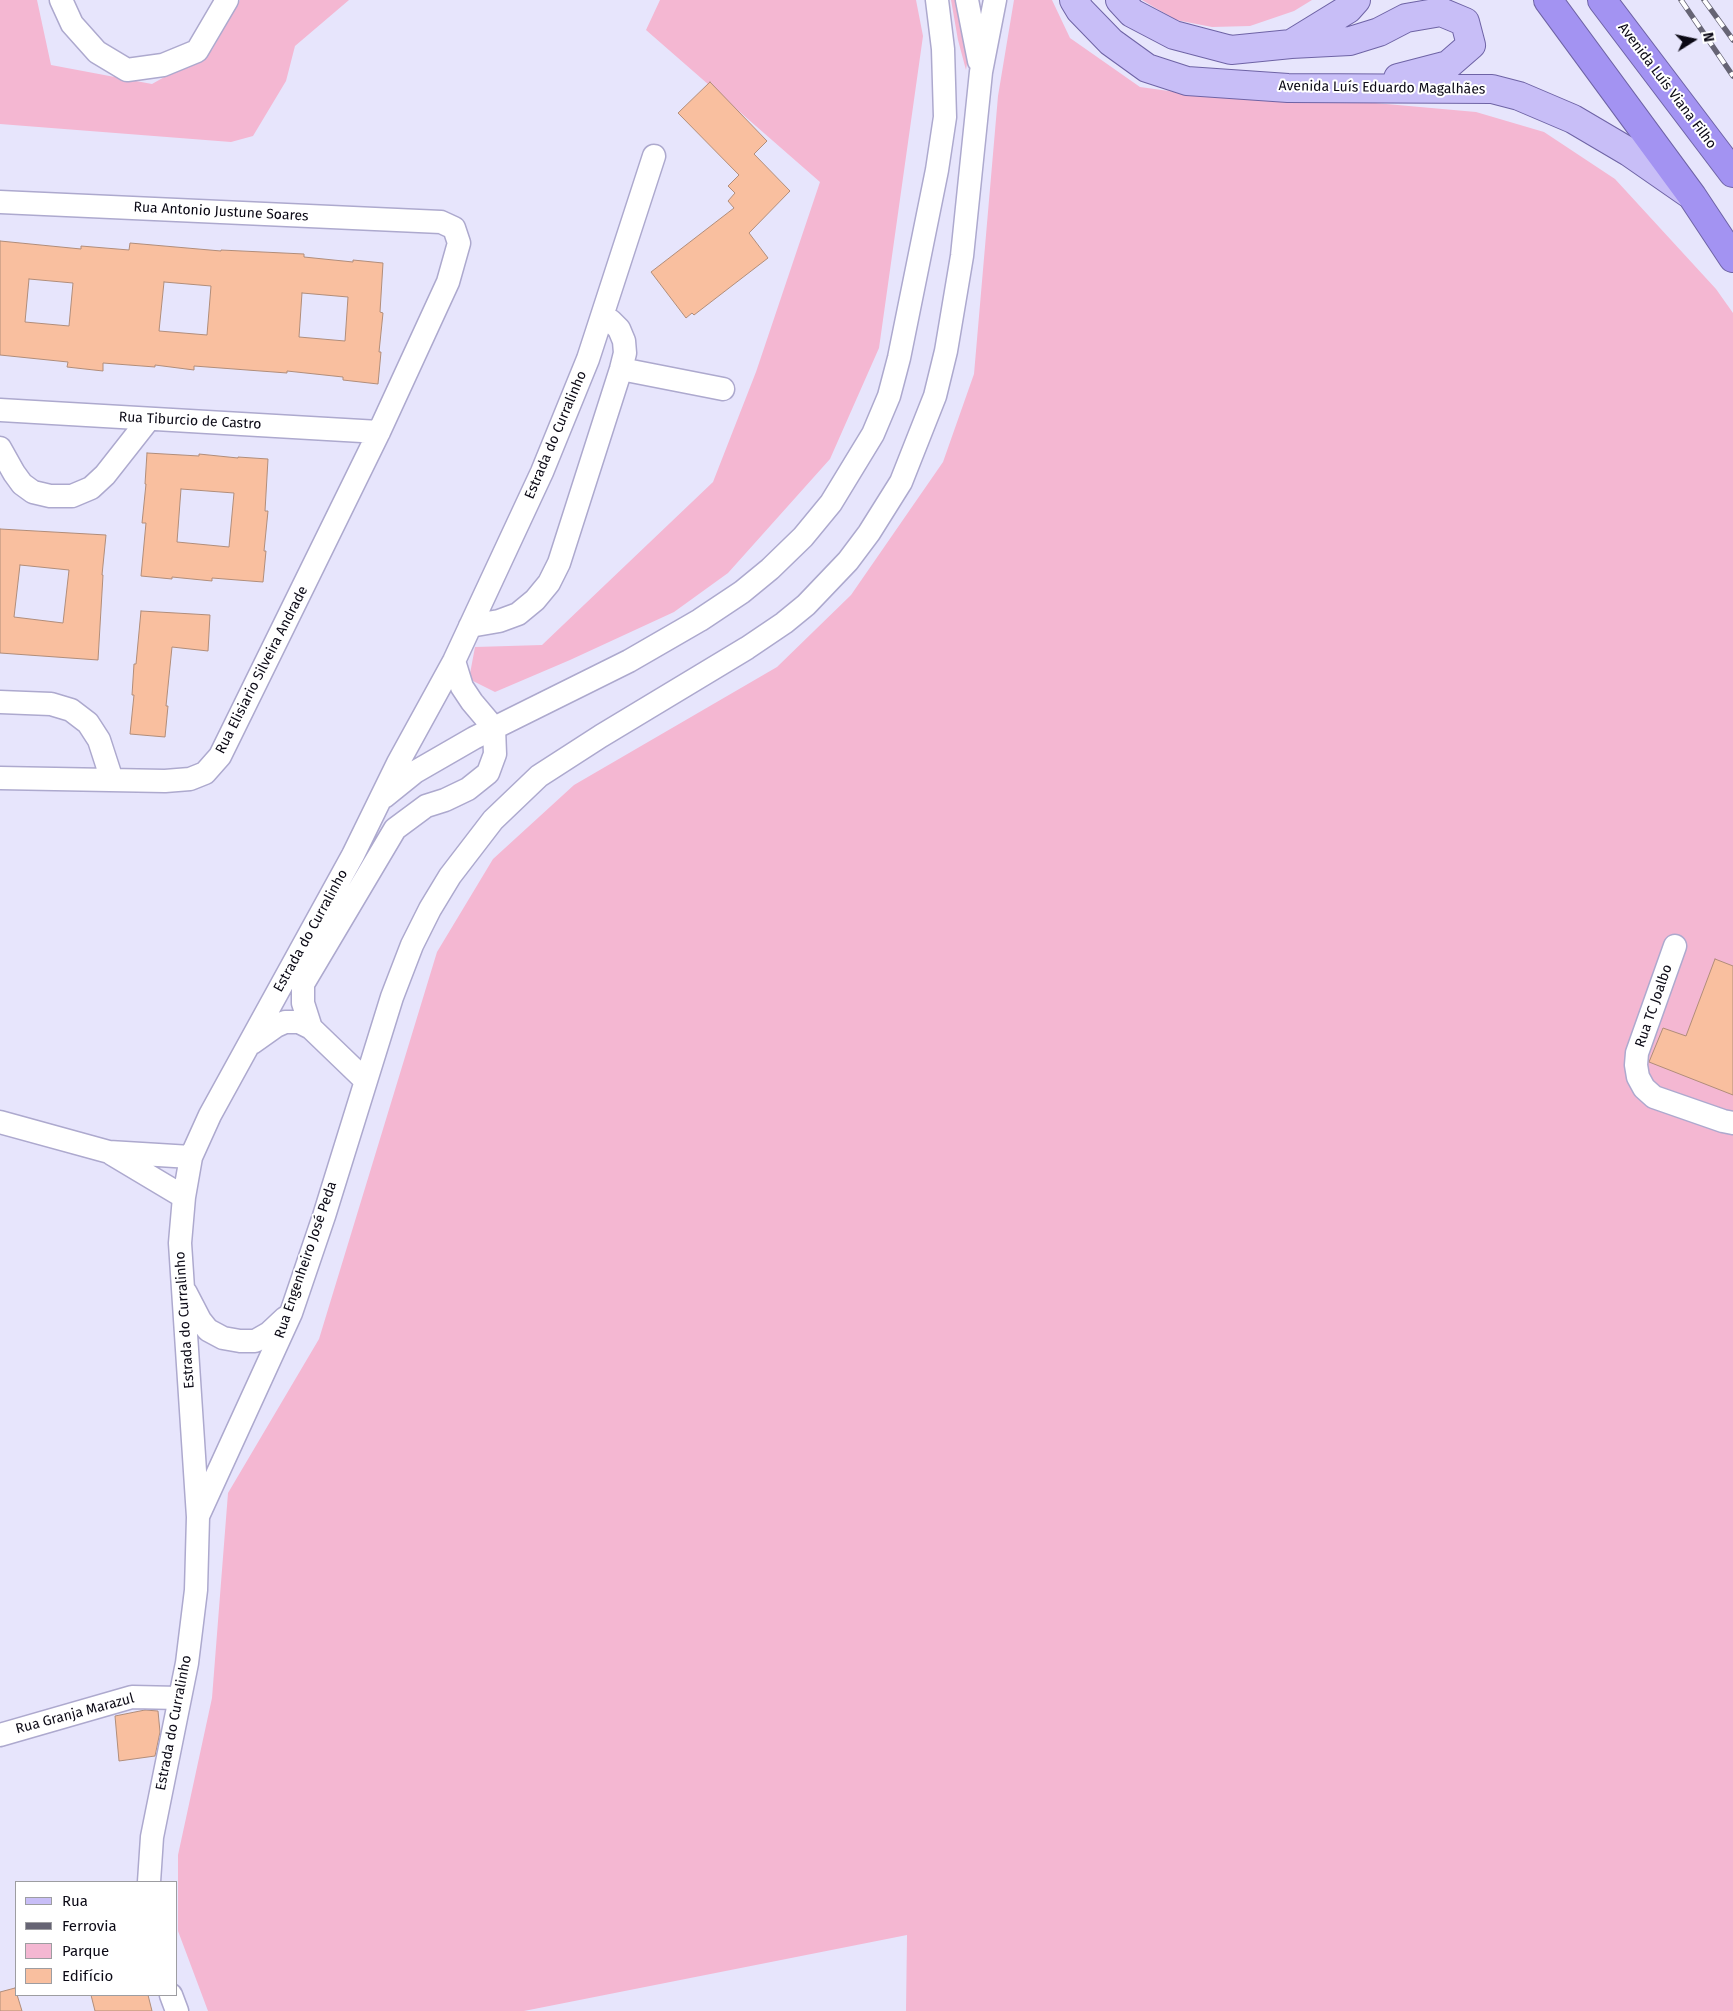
<!DOCTYPE html>
<html>
<head>
<meta charset="utf-8">
<style>
	body { margin:0 }
	#map { position:relative; width:1733px; height:2011px; overflow:hidden; background:#e7e5fc; font-family:"Fira Sans",sans-serif }
	canvas { display:block }
	.legend { position:absolute; left:15px; top:1881px; width:162px; height:115px; box-sizing:border-box; background:#fff; border:1px solid #9d9da1; margin:0; padding:6px 9px; list-style:none; font-size:15px; color:#0b0915 }
	.legend li { display:flex; align-items:center; gap:10px; height:25px }
	.legend b { width:25px; border:1px solid #9d9da1 }
	.north { position:absolute; left:1668px; top:15px; width:50px; height:50px; -webkit-text-stroke:4px #fff; paint-order:stroke; rotate:80deg; font-size:14px; font-weight:700; line-height:20px; text-align:center; color:#0b0915 }
	.north::after { content:''; display:block; margin:auto; width:18px; height:22px; background:#0b0915; clip-path:polygon(50% 0,100% 100%,50% 72%,0 100%) }
</style>
</head>
<body>
<div id="map">
<canvas width="1733" height="2011"></canvas>
<ul class="legend">
<li><b style="height:6px;background:#c8bef7"></b>Rua</li>
<li><b style="height:6px;background:#666474"></b>Ferrovia</li>
<li><b style="height:14px;background:#f4b7d2"></b>Parque</li>
<li><b style="height:14px;background:#f9bf9f"></b>Edifício</li>
</ul>
<div class="north">N</div>
</div>
<script>
const c = document.querySelector('canvas').getContext('2d');
c.lineJoin = 'round';
function fill(path, color) {
  c.fillStyle = color;
  c.fill(path, 'evenodd');
}
function shape(rows) {
  const path = new Path2D();
  for (const r of rows) {
    path.moveTo(r[0], r[1]);
    for (let i = 2; i < r.length; i += 2) path.lineTo(r[i], r[i + 1]);
  }
  return path;
}
function trace(path, color, width, dash) {
  c.strokeStyle = color;
  c.lineWidth = width;
  c.lineCap = dash ? 'butt' : 'round';
  c.setLineDash(dash || []);
  c.stroke(path);
}
function drawText(font, color, halo, rows, align = 'center') {
  c.font = font + ' "Fira Sans",sans-serif';
  c.lineWidth = 4;
  c.setLineDash([]);
  c.textBaseline = 'middle';
  c.strokeStyle = halo;
  c.fillStyle = color;
  for (const [text, x, y, turn = 0] of rows) {
    c.save();
    c.translate(x, y);
    c.rotate((+turn || 0) * Math.PI / 180);
    c.textAlign = isNaN(turn) ? turn : align;
    if (halo) c.strokeText(text, 0, 0);
    c.fillText(text, 0, 0);
    c.restore();
  }
}
fill(shape([
	[0,0,37,0,51,65,152,84,212,50,240,0,349,0,295,46,286,81,253,136,231,142,0,124],
	[660,0,916,0,923,36,879,348,830,459,728,573,674,612,570,660,495,692,469,679,475,647,542,645,713,482,756,372,820,182,646,30],
	[951,0,977,0,966,70,958,40],
	[1014,0,1052,0,1070,38,1140,87,1219,98,1319,98,1476,112,1544,132,1615,179,1716,289,1733,313,1733,2011,906,2011,907,1935,524,2011,208,2011,178,1931,178,1855,212,1698,228,1493,319,1339,437,952,493,859,574,785,777,667,851,595,943,462,974,374,998,96],
	[1142,0,1312,0,1294,11,1250,26,1212,27,1176,20]
]), '#f4b7d2');
const building = shape([
	[710,82,767,141,754,154,790,191,749,233,768,258,694,315,692,313,686,318,651,272,734,208,728,201,735,193,728,186,739,175,678,113,710,82],
	[0,241,81,249,81,246,129,250,130,243,221,251,221,250,304,254,304,257,353,262,353,260,383,263,380,312,383,313,379,352,381,352,378,384,343,380,343,377,287,371,287,373,194,366,194,370,155,365,155,367,103,363,103,371,67,367,68,362,0,355,0,241],
	[29,279,73,283,69,326,25,322,29,279],
	[164,282,211,286,207,335,159,331,164,282],
	[302,293,348,297,345,341,299,337,302,293],
	[147,453,199,456,199,454,238,458,238,457,268,459,265,511,268,511,264,551,266,551,263,582,212,578,212,581,172,577,172,579,141,576,146,523,142,523,146,484,145,484,147,453],
	[181,489,234,493,229,547,177,542,181,489],
	[0,529,106,535,102,575,103,575,98,660,0,653,0,529],
	[20,565,69,570,63,623,14,617,20,565],
	[141,611,210,615,208,651,172,647,166,706,168,706,165,737,130,734,134,695,132,695,134,664,136,664,141,611],
	[1715,959,1733,966,1733,1095,1649,1062,1663,1028,1686,1036,1715,959],
	[145,1710,158,1711,160,1732,155,1756,119,1761,115,1716,145,1710],
	[15,1988,22,2011,0,2011,0,1992,15,1988],
	[91,1995,148,1995,152,2011,95,2011,91,1995]
]);
fill(building, '#f9bf9f');
trace(building, '#b18d7a', 1);
const minor = shape([
	[61,0,72,24,97,52,127,70,163,65,197,51,227,0],
	[967,0,979,61],
	[0,202,441,222,454,228,459,243,448,282,379,432,220,756,205,773,190,779,165,781,0,778],
	[621,369,723,389],
	[0,410,379,432],
	[0,448,14,473,22,484,33,492,50,496,72,496,91,488,105,475,149,419],
	[470,626,499,621,518,614,535,600,549,583,559,563,621,369,625,353,624,341,619,329,611,321,602,318],
	[0,702,51,704,71,710,88,723,99,740,112,780],
	[384,797,415,772,474,738,629,661,700,620,742,592,770,569,803,537,831,503,873,434,889,396,899,358,937,170,945,117,943,49,937,0],
	[1675,946,1637,1053,1636,1065,1638,1077,1644,1088,1654,1097,1723,1121,1733,1123],
	[311,1028,303,1003,303,984,395,829,426,806,445,800,468,789,488,773,495,754,494,728,472,702,462,687,454,661],
	[252,1043,276,1026,285,1022,299,1022,311,1028,365,1080],
	[0,1122,109,1152,191,1157],
	[112,1154,184,1197],
	[186,1293,200,1320,208,1330,223,1338,240,1341,255,1341,269,1333,285,1318],
	[199,1514,291,1313,324,1216,392,997,412,945,430,909,450,876,493,820,539,776,601,736,747,648,784,623,806,605,848,561,869,533,901,482,935,396,946,351,962,256,981,72,995,0],
	[0,1735,132,1697,180,1698],
	[149,1882,152,1837,187,1663,196,1590,198,1517,180,1243,184,1197,191,1157,210,1115,353,855,398,763,454,661,542,472,588,359,654,156],
	[171,1995,177,2011]
]);
const major = shape([
	[1074,0,1080,10,1111,42,1147,68,1187,81,1288,88,1492,89,1519,96,1573,119,1629,152,1688,193],
	[1120,0,1132,13,1174,35,1231,50,1291,44,1348,9,1356,0],
	[1291,44,1350,41,1379,32,1406,18,1441,12,1465,22,1471,45,1448,65,1398,78]
]);
const highway = shape([
	[1548,0,1692,196,1733,258],
	[1602,0,1733,173]
]);
trace(minor, '#ada9ce', 25);
trace(major, '#6e63a5', 30);
trace(highway, '#6e63a5', 30);
trace(minor, '#fff', 22);
trace(major, '#c8bef7', 28);
trace(highway, '#a393f2', 28);
const rail = shape([
	[1681,0,1733,76],
	[1704,0,1733,40]
]);
trace(rail, '#666474', 5.5);
trace(rail, '#fff', 4, [11]);
drawText('14px', '#0b0915', '#fff', [
	["Avenida Luís Viana Filho",1667,86,53],
	["Avenida Luís Eduardo Magalhães",1382,88,1],
	["Rua Antonio Justune Soares",221,212,3],
	["Rua Tiburcio de Castro",190,421,3],
	["Estrada do Curralinho",556,435,-67],
	["Rua Elisiario Silveira Andrade",262,670,-63],
	["Estrada do Curralinho",311,931,-61],
	["Rua TC Joalbo",1654,1006,-71],
	["Rua Engenheiro José Peda",306,1260,-71],
	["Estrada do Curralinho",185,1320,-94],
	["Rua Granja Marazul",75,1714,-15],
	["Estrada do Curralinho",174,1723,-79]
]);
</script>
</body>
</html>
